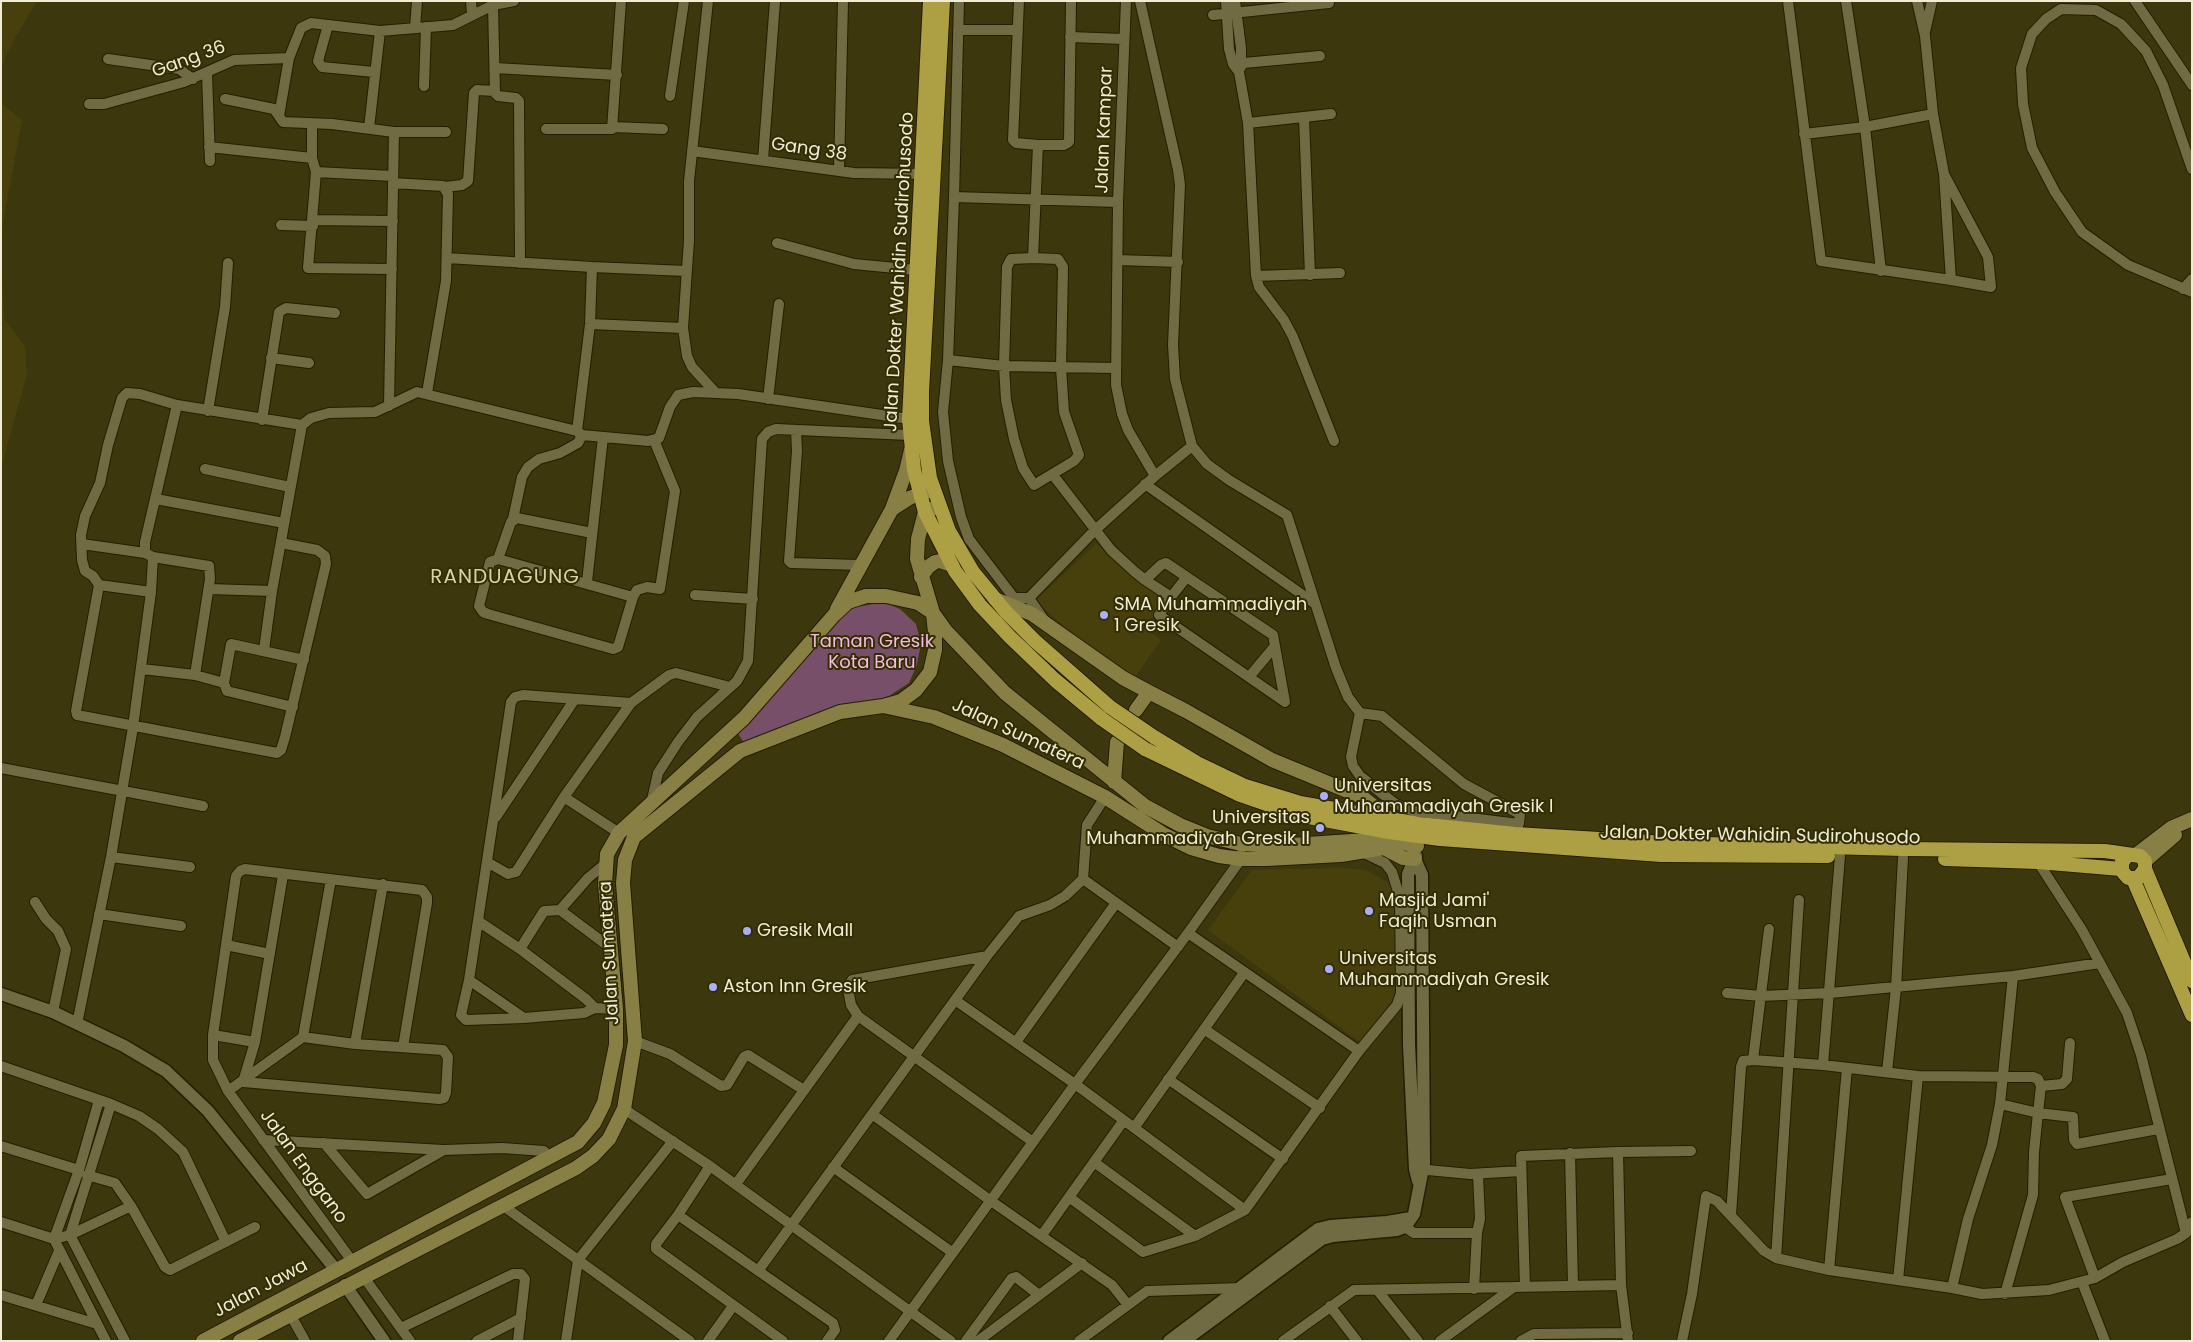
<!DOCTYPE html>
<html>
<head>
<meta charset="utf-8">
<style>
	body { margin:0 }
	#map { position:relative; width:2193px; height:1342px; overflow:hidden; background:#3d370e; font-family:Poppins,sans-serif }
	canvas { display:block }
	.frame { position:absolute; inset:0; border:2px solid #efedd6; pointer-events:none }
</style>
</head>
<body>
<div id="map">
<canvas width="2193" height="1342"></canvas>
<div class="frame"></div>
</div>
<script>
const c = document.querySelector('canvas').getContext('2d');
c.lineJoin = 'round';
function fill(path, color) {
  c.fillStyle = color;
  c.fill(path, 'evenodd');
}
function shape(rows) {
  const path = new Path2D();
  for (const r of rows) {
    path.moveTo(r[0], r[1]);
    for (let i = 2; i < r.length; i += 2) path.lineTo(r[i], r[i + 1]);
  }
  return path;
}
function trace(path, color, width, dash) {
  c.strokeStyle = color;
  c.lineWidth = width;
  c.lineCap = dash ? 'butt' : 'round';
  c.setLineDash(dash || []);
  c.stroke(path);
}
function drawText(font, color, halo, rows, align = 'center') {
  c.font = font + ' Poppins,sans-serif';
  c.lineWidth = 4;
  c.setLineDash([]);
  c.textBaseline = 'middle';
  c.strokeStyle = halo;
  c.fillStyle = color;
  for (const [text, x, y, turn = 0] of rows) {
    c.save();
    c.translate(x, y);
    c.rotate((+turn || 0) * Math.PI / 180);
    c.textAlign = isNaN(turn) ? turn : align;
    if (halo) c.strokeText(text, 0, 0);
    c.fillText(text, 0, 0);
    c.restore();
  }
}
fill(shape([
	[1,1,37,1,16,36,1,67],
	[1,103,22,120,1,234],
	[1,262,4,318,25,347,27,374,1,468],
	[1096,544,1165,598,1147,629,1161,640,1133,680,1103,660,1035,601],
	[1341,868,1366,870,1389,883,1394,891,1397,941,1395,997,1361,1043,1208,930,1252,870]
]), '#47400d');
fill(shape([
	[884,602,900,609,916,624,921,643,917,665,909,683,889,696,744,743,737,732,839,620,851,608]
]), '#774f68');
const minor = shape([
	[471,1,472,14],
	[708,1,689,181,689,240,683,328,687,356,692,367,714,391],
	[959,1,954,197,948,360,943,412,948,461,961,517,969,539,1014,598,1029,598,1094,531,1155,476,1192,446,1207,464,1229,480,1287,515,1336,668,1348,697,1360,713,1351,757,1353,766,1360,776,1394,803,1413,811,1519,824,1520,814,1464,784,1382,716,1360,713],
	[1019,1,1013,140,1016,143,1038,145,1064,145,1069,142,1071,1],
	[1126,1,1118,202,1116,385,1122,414,1128,430,1155,476],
	[1140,1,1178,170,1180,185,1173,345,1175,379,1192,446],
	[1226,1,1229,49,1233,64,1239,72,1248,123,1256,276,1259,287,1284,320,1293,337,1334,441],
	[1235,1,1241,48,1241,67],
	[1788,1,1821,261,1951,280],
	[1846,1,1865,127,1881,271],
	[1917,1,1925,36,1933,114,1944,174,1951,280,1991,287,1988,257,1944,174],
	[2135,1,2192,85],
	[493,5,495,93,498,96,516,98,519,101,520,263],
	[1213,15,1329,3],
	[328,25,318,61,322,67,374,72],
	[415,28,417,1],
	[958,30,1018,30],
	[1925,32,1932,1],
	[1070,37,1124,39],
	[108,59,179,69,193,79],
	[1233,64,1320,56],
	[495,68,617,75],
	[207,73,210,161],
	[424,86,426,27],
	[670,96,684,1],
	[225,99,274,109,283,122,332,124,394,132,389,406],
	[89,104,104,104,184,82,234,60,289,58,301,28,311,23,380,31,453,25,493,5,514,1],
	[279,116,289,58],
	[1304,118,1310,275],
	[1248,123,1331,114],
	[312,125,312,158,316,172,308,268,392,269],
	[612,127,663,129],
	[369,128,380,31],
	[546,129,612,129,621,1],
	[394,132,446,132],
	[1804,134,1865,127,1933,114],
	[209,147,312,158],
	[692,151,854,173,923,174],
	[763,160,775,1],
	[839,169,843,1],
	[2192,169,2163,85,2146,51,2121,24,2096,10,2061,9,2046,19,2032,34,2021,68,2023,104,2032,148,2055,192,2082,232,2128,265,2192,292],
	[316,172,393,176],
	[393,183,443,186,448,194,446,281,427,393],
	[445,187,462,185,468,181,474,93,477,90,495,91],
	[954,197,1118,202],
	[313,220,393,221],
	[281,225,313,226],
	[777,243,854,264,916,270],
	[447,258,592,267,590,324,577,431,582,435,648,441,659,438,670,407,678,395,693,392,738,394,909,419],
	[1033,258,1058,259,1063,267,1061,368,1064,412,1079,455,1074,461,1034,485,1023,468,1014,439,1006,400,1004,366,1007,267,1011,259,1033,258],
	[1033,258,1038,145],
	[1118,260,1178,262],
	[592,267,686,271],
	[1256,276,1340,273],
	[2183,289,2192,279],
	[590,324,683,328],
	[271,358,309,363],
	[948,360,1004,366,1115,368],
	[768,399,779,304],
	[208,411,225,307,228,263],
	[262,420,279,312,286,308,335,313],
	[796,431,797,451,789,561,791,563,860,565],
	[205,469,290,487],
	[1053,475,1111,550,1135,572,1145,580,1171,597,1159,615,1285,702,1273,635,1166,563,1161,565,1145,580],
	[1145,484,1314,603],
	[156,499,284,523],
	[513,519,522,477,528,467,539,459,560,453,578,443,582,435],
	[281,543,317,550,325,556,326,564,285,737,281,750,277,753,77,715,76,711,99,585,93,576,85,571,82,560,81,535,85,516,100,483,108,445,122,398,127,393,140,394,177,405,302,425],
	[145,553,145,542,177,405],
	[153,557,209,566,210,579,195,675],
	[498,559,511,522,517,518,592,533],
	[587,582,603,437],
	[99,585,151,592],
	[209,589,272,591,264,650],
	[272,591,302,425,311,418,329,413,375,412,417,392,577,431],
	[695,595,753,599],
	[633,597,498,559,490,562,479,606,483,612,488,614,613,649,618,647,633,597,637,590,647,587,660,589,675,491,654,440],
	[1171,597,1186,578],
	[1029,598,1044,620],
	[142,669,195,675,224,683,227,691,293,707],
	[1249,677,1275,646],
	[224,683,231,644,304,660],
	[1,768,203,806],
	[564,797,619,833],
	[651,804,658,773,678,742,697,717,737,681,748,661,762,439,768,432,776,429,909,435],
	[496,817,575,699],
	[111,857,190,867],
	[487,862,508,874,516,872,564,797,631,703,669,675,676,673,730,687],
	[2038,862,2082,930,2127,1013,2141,1055,2186,1233],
	[605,864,588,878,560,910,612,949],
	[283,875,255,1042,243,1082,439,1099,444,1098,446,1093,448,1057,443,1050,355,1044,303,1037],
	[1083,879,1178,947],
	[35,902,46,919,58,931,66,949,53,1012],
	[99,914,181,926],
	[478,921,520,949,586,999,595,1008],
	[1769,929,1753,1060,1823,1065,1918,1076,2033,1077,2038,1079,2041,1086,2038,1113,2073,1117,2074,1140,2077,1144,2158,1129],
	[226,945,270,954],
	[520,949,544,911,560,910],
	[987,956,852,980,848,989,851,1005,858,1016,1033,1142],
	[469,980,524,1018],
	[1727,993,1761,996,1830,993,2013,976,2100,963],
	[955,1000,1075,1084,1245,1210],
	[616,1009,595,1008,584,1013,524,1018,466,1020,461,1015,469,980,511,702,515,697,523,695,631,703],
	[77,1024,111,857,133,727,151,592,153,557,145,553,82,544],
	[1204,1029,1320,1108],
	[213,1035,255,1042],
	[635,1041,670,1054,721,1086,727,1085,744,1057,748,1055,804,1090],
	[1016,1042,1116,903],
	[355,1044,383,884],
	[1359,1051,1397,1005,1401,993,1400,898,1392,872,1385,863,1362,852],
	[1823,1065,1840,856],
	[1,1066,111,1104,139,1116,158,1129,183,1152,226,1242],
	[1887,1072,1896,988,1903,858],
	[1168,1079,1283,1159],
	[2041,1086,2062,1084,2067,1079,2070,1043],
	[228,1091,303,1037,331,879],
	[99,1100,79,1170,54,1239,106,1341],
	[111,1104,70,1235,125,1341],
	[2000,1104,2038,1113,2034,1152,2033,1195,2005,1294],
	[624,1109,710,1166,951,1341],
	[872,1114,991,1201,1112,1285,1128,1305],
	[1134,1128,1244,973],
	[263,1140,444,1150,502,1148,544,1151,548,1158],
	[324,1143,367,1194,444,1150],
	[1,1146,79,1170],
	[1618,1152,1621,1285,1628,1341],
	[1570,1153,1573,1286],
	[1094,1162,1195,1236],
	[710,1166,678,1215,656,1244,656,1249,783,1341],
	[833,1167,953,1253],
	[1417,1169,1470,1174,1521,1171],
	[87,1175,115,1183,131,1206,165,1267,170,1270,255,1227],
	[736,1184,858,1016],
	[1069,1197,1143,1252,1195,1236,1245,1210,1359,1051,1188,933],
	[502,1205,690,1341],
	[678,1215,833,1323,835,1330,827,1341],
	[1731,1215,1741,1067,1743,1061,1753,1060],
	[1402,1220,1405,1227,1414,1233,1477,1233],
	[1,1222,54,1239,70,1235,131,1206],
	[1042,1235,1124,1120],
	[1776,1258,1799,900],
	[352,1261,228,1091,213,1060,213,1035,236,876,240,871,245,869,422,890,427,897,427,903,403,1047],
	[1829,1270,1847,1068],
	[758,1271,987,956,1019,916,1050,905,1065,896,1083,879,1087,825,1105,797],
	[363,1276,410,1341],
	[2095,1278,2065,1197,2172,1179],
	[1898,1280,1918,1076],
	[2082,1282,2105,1341],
	[1525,1287,1521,1156,1618,1152,1691,1151],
	[1952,1288,1968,1219,1992,1145,2000,1104,2013,976],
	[1474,1289,1477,1233,1480,1219,1478,1174],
	[1378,1291,1418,1341],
	[1,1295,97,1324],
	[36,1305,59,1251],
	[1330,1306,1357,1341],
	[290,1314,305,1341],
	[401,1328,513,1274,521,1274,525,1279,518,1341],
	[477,1341,521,1318],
	[566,1341,578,1260,673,1141],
	[708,1341,733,1306],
	[889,1341,1075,1084,1188,933,1241,859,1241,854],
	[966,1341,1012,1278,1016,1277,1039,1295],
	[978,1341,1082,1263],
	[1079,1341,1147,1291,1241,1288],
	[1283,1341,1354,1290,1621,1285],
	[1440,1341,1514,1287],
	[1521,1341,1534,1334,1628,1333],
	[1682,1341,1692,1294,1706,1196,1717,1201,1764,1251,1776,1258,1829,1270,1952,1288,1982,1294,2049,1290,2095,1278,2123,1262,2177,1239,2186,1233,2192,1222]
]);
const tertiary = shape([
	[1416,856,1408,874,1409,1045,1415,1169,1418,1181],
	[1,994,53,1012,124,1046,166,1071,208,1111,336,1270],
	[345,1285,384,1341],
	[1169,1341,1318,1229,1330,1226,1387,1222,1411,1218],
	[1184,1341,1322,1239,1333,1236,1397,1230,1405,1227,1414,1214,1424,1163,1422,875,1415,859]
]);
const secondary = shape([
	[892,509,909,498,932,490],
	[921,577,928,567,935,562,940,561,952,565],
	[995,599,1032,614,1123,678,1149,692,1186,711,1272,760,1362,797,1390,819],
	[837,609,892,509,906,471,911,450],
	[883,706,901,701,916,690,930,672,935,650,935,633,933,613,917,559,918,539,925,512,939,506],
	[1136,710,1149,692],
	[1114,782,1117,742],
	[2137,854,2171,828,2192,819],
	[2145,861,2175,835],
	[203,1341,578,1142,594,1123,604,1103,616,1045,616,1009,605,884,607,854,619,833,744,718,834,615,848,602,866,596,886,596,918,603,933,613,946,631,1005,693,1145,806,1180,825,1207,836,1241,844,1276,846,1383,839,1417,846],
	[240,1341,576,1168,593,1156,609,1139,624,1109,635,1041,623,883,625,860,634,837,740,751,840,712,883,706,934,717,1003,745,1105,797,1163,834,1191,848,1219,856,1241,859,1267,859,1341,855,1384,848,1403,858,1415,859]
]);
const trunk = shape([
	[930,1,909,419,914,470,925,512,955,571,980,605,1010,637,1055,680,1102,719],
	[943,1,922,392,922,421,930,478,949,531,973,572,1006,612,1035,641,1110,707],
	[1154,737,1197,763,1245,786,1300,803,1419,824,1515,834,1667,843,1904,849,2105,851,2140,856,2145,861,2145,869,2138,878,2128,878,2122,871,2122,862,2128,855],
	[1145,749,1240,795,1298,815,1389,832,1440,839,1661,855,1828,856],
	[1945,859,2038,862,2121,869],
	[2145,869,2192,981],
	[2133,879,2192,1015]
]);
trace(minor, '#231e01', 12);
trace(tertiary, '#231e01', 15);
trace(secondary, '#231e01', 16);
trace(trunk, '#231e01', 16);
trace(minor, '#716b43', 10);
trace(tertiary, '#716b43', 12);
trace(secondary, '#887f44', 14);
trace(trunk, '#ada044', 14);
const trunkBridge = shape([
	[1110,707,1154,737],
	[1102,719,1145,749]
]);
trace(trunkBridge, '#231e01', 16, []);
trace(trunkBridge, '#ada044', 14);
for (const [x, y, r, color] of [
	[1104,615,5,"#abaffb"],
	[1324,796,5,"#abaffb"],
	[1320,828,5,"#abaffb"],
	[1369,911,5,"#abaffb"],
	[747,931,5,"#abaffb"],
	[1329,969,5,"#abaffb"],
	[713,987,5,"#abaffb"]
]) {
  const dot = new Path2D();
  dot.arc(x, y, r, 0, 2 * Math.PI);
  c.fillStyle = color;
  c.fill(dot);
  trace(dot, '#332d03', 2);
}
drawText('18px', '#efedd6', '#332d03', [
	["Gang 36",189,60,-20],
	["Jalan Kampar",1105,130,-88],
	["Gang 38",809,150,8],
	["Jalan Dokter Wahidin Sudirohusodo",900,272,-87],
	["Jalan Sumatera",1018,735,25],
	["Jalan Dokter Wahidin Sudirohusodo",1760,836,1],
	["Jalan Sumatera",610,953,-93],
	["Jalan Enggano",303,1167,54],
	["Jalan Jawa",261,1289,-28]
]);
drawText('18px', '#efedd6', '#332d03', [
	["SMA Muhammadiyah",1114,605],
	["1 Gresik",1114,626],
	["Universitas",1334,786],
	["Muhammadiyah Gresik I",1334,807],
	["Universitas",1310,818,"right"],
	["Muhammadiyah Gresik II",1310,839,"right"],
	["Masjid Jami'",1379,901],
	["Faqih Usman",1379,922],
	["Gresik Mall",757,931],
	["Universitas",1339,959],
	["Muhammadiyah Gresik",1339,980],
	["Aston Inn Gresik",723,987]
], 'left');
drawText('18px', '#f6bce0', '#332d03', [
	["Taman Gresik",872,642],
	["Kota Baru",872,663]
]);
c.letterSpacing = '1px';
drawText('20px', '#d8d2a6', '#332d03', [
	["RANDUAGUNG",505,578]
]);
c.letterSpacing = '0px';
</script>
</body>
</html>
